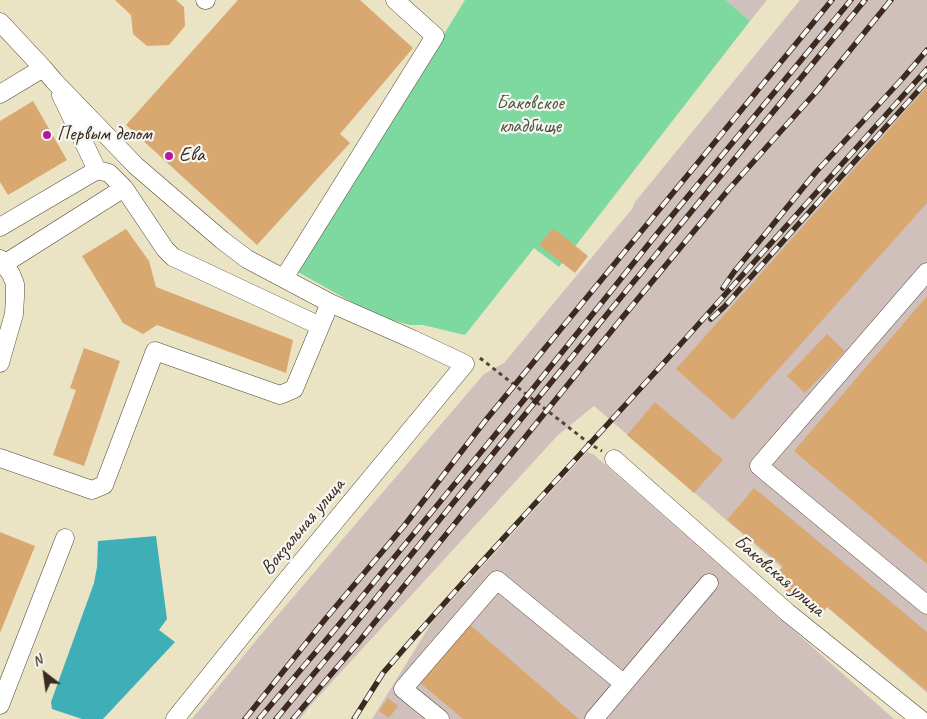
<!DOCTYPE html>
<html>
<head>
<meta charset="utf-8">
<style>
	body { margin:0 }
	#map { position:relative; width:927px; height:719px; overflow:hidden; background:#eae3c4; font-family:Caveat,sans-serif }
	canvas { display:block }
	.north { position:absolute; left:20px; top:649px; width:50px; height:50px; -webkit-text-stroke:4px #f6f6f2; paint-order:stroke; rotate:330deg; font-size:14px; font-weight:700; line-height:20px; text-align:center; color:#3b2a1e }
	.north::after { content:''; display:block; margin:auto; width:18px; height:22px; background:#3b2a1e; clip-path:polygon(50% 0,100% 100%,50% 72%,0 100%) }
</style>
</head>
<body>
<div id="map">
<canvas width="927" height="719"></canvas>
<div class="north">N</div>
</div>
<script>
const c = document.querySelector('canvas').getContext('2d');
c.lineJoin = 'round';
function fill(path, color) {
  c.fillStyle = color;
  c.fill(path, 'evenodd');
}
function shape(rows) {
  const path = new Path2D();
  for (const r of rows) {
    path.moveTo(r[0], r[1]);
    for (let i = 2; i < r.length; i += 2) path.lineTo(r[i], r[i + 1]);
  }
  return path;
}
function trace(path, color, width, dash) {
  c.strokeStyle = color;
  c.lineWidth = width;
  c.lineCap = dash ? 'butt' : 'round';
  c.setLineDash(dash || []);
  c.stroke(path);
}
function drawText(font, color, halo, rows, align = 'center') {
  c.font = font + ' Caveat,sans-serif';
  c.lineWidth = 4.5;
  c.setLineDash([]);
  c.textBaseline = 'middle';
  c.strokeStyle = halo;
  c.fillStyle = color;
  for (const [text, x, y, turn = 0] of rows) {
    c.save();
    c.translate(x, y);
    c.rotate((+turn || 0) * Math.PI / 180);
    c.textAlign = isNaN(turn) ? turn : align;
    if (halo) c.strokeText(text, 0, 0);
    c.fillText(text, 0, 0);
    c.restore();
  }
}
fill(shape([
	[726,0,767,0,750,21],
	[800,0,927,0,927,693,594,406,558,435,309,707,300,719,192,719,259,637,484,374,504,363,632,209,635,202],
	[587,452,593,454,894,719,372,719,432,622]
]), '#d0c0bc');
fill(shape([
	[465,0,726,0,750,21,559,267,534,248,465,335,423,325,410,325,381,317,355,304,298,272]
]), '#7ed9a0');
fill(shape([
	[156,536,167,619,159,630,175,642,103,719,82,719,52,709,51,702,94,583,97,567,98,541]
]), '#3eafb6');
fill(shape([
	[115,0,176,0,184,7,185,26,169,45,147,46,133,34,131,15],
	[238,0,360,0,413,48,340,134,350,143,257,245,126,125],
	[927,87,927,203,733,420,676,369],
	[33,101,67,160,8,195,0,182,0,121],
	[553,228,588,256,575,273,539,245],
	[126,229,149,261,156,287,293,340,286,373,157,325,143,334,123,323,82,256],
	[927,296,927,564,794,451],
	[827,334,845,351,805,393,787,376],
	[84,348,120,361,84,466,53,455,76,390,70,388],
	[655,402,723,460,694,493,627,435],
	[754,488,927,632,927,691,827,607,818,618,772,579,783,566,727,520],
	[0,532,35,546,0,633],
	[469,624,579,719,463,719,419,682],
	[388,698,398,706,389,718,379,711]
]), '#d9a870');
const minor = shape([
	[205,0,206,0],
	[0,22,43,68],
	[0,94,43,68,54,81,136,166,222,240,247,259,330,303,412,339,465,364,285,582,175,719],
	[61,95,97,170,109,173,124,188,165,249,173,257,320,326],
	[0,227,97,170],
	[0,259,11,274,15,284,15,297,14,314,0,363],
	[4,264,124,188],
	[927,272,759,466,927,605],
	[284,278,435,36,395,0],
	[0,458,92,490,104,485,155,351,280,395,294,389,330,303],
	[614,459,788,613,920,719],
	[0,705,65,538],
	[440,719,403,689,497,580,623,683],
	[594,719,709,583]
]);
trace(minor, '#554637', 19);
trace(shape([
	[480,358,590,444,602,451]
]), '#554637', 3, [4, 4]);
trace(minor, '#fff', 18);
const rail = shape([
	[723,288,734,272,816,172,903,78,927,50],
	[711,319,724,307,927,81],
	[245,719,327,617,404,526,485,421,832,0],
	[259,719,337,627,523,401,660,230,851,0],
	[276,719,347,634,535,402,865,0],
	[293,719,357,644,622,318,729,189,816,92,891,0],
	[354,719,383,673,409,643,467,578,670,356,927,69]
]);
trace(rail, '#3b2a1e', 5.5);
trace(rail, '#f6f6f2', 4, [11]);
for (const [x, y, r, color] of [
	[47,135,5,"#b5179e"],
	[169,156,5,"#b5179e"]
]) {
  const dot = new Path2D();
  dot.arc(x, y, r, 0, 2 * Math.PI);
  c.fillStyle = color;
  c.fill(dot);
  trace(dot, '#f6f6f2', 2);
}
drawText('20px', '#4c563e', '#f6f6f2', [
	["Баковское",530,104],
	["кладбище",530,127]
]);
drawText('20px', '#3b2a1e', '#f6f6f2', [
	["Первым делом",57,135],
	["Ева",179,156]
], 'left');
drawText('20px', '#3b2a1e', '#f6f6f2', [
	["Вокзальная улица",303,527,-50],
	["Баковская улица",779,576,41]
]);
</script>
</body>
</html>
